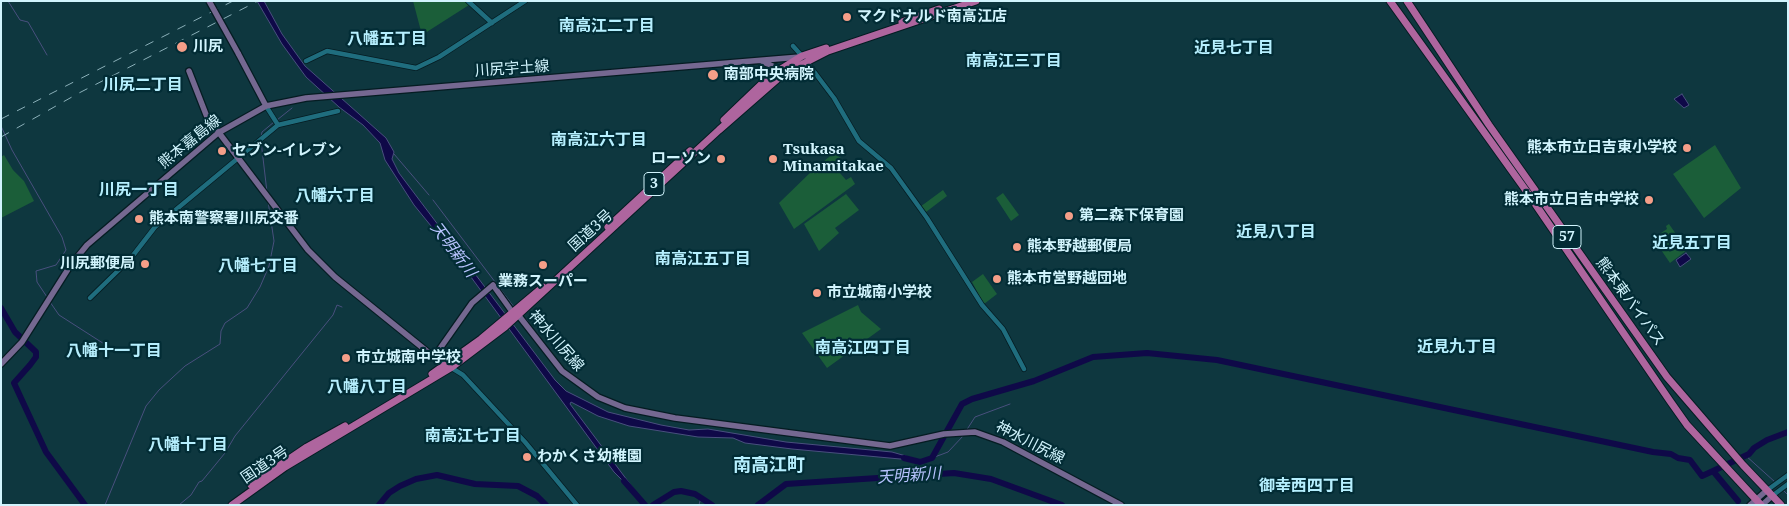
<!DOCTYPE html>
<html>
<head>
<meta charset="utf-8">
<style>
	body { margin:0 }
	#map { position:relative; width:1789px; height:506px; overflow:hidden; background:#0e373f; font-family:"Noto Serif",serif }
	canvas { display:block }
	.frame { position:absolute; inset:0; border:2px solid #d1f4fd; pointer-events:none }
</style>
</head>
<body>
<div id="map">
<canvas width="1789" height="506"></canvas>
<div class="frame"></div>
</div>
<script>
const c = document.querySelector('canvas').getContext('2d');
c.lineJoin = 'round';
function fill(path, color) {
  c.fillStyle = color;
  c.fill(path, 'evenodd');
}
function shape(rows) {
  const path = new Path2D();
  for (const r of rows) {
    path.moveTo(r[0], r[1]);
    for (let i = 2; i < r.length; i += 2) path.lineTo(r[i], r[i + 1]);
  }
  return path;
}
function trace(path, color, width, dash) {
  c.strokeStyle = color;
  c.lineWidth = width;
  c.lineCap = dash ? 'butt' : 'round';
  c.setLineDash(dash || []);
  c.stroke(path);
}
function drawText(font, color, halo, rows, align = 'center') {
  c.font = font + ' "Noto Serif","Noto Sans JP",serif';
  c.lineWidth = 4.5;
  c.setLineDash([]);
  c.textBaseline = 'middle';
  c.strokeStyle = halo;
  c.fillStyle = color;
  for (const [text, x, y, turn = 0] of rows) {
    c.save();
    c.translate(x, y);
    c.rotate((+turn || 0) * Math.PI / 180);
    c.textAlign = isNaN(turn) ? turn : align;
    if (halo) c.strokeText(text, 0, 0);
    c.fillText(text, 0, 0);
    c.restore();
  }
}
fill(shape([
	[413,1,464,1,469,5,422,35],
	[1715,145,1741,188,1704,218,1673,174],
	[834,153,841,158,834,166,846,180,851,177,855,184,794,229,779,203,814,169],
	[4,155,13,170,24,181,34,201,1,218,1,157],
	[943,190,947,196,926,212,921,206,924,204],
	[1003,193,1019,215,1011,221,996,198],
	[846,194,859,210,835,228,839,233,819,251,804,224],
	[1669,224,1687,250,1670,263,1657,244,1659,242,1655,237,1667,229,1666,226],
	[983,274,997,294,984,304,972,282],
	[858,305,861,312,881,329,827,368,802,333]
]), '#1b5e39');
const water = shape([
	[257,1,264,1,282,34,305,66,386,138,394,152,392,159,399,173,555,380,566,391,608,412,661,425,689,430,708,429,786,442,892,452,906,456,911,460,792,449,745,443,733,438,698,437,629,426,598,416,571,402,570,404,642,500,614,472,457,258,414,205,385,160,380,143,363,125,339,107,306,77,282,44,257,1],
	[1682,94,1689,105,1684,108,1674,99,1682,94],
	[1686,253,1691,259,1680,267,1676,260,1686,253]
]);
fill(water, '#0f0948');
trace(water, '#49507e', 1);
trace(shape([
	[8,1,20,20,28,22,47,55],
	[277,120,292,108],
	[1,126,12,150,62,237,66,250,56,265,36,271,37,282,47,297],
	[261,137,262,132,274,122],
	[261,141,267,192],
	[394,154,429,195],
	[433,200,514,307],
	[50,302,59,315,109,347],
	[523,316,528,321],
	[966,431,975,417,1010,404],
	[1745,455,1775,482],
	[932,458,948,452,964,435],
	[1783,490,1788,495],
	[105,505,146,406,159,390,185,366,220,344,221,331,225,323,247,308,260,287,269,266,274,241,268,201],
	[179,505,191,495,199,482,202,481,225,453,235,436,333,315,337,305,342,307],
	[699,505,701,497]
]), '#49507e', 1);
trace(shape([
	[1,308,15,332,36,352,36,357,30,365,14,383,46,452,85,505],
	[904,458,920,462,932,458,962,404,972,399,1034,381,1093,357,1147,353,1217,360,1653,452,1671,454,1678,458,1690,460,1702,476,1713,471,1738,501],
	[1713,471,1749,454,1754,448,1767,440,1788,432],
	[624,481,645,505],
	[379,505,389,493,400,486,416,479,437,475,475,484,518,486,537,496,546,505],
	[653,505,674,492,681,491,695,494,712,505],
	[758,505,786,484,954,473,991,479,1062,505]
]), '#0f0948', 6);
const minor = shape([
	[468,1,492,23],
	[793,46,802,56],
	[306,61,327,51,416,68,439,57,525,1],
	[806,61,834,98,859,141,891,168,927,218,982,305,1003,329,1024,369],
	[266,106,278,125],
	[90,298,131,258,155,227,278,125,338,111],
	[434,357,463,375,525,442,577,505],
	[1766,491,1788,475],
	[1772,496,1788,484]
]);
const major = shape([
	[238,53,266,106],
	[763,62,782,70],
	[189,71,207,117,308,250,335,277,434,357,472,303,493,285,513,313,519,316,562,371,598,397,625,408,675,418,890,446,944,434,975,432,1003,442,1121,505],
	[1,364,22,342,70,266,87,245,218,133,266,106,306,98,800,57],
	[1750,505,1766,491],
	[1762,505,1772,496]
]);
const highway = shape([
	[1390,1,1527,192,1670,401,1687,425,1761,505],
	[1407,1,1489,125,1667,377,1743,465,1781,505],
	[902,22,939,9],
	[724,120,770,76,802,56,826,48],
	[608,227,690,151],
	[432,374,481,339,543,287],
	[251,485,307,447,345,426],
	[232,505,285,467,452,367,505,327,719,130,783,74,828,51,976,1]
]);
trace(minor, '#051c22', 6);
trace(major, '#051c22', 8);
trace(highway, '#051c22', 9);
trace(minor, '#1f6d7e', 4.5);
trace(major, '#756891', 5.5);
trace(highway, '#ae659e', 7);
trace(shape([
	[1,119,233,1],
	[1,137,79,93,258,1]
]), '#8bb0b9', 1, [9, 9]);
const majorBridge = shape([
	[209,1,238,53]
]);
trace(majorBridge, '#051c22', 8, []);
trace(majorBridge, '#756891', 5.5);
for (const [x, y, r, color] of [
	[847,17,5,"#f49e88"],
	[182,47,6,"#f49e88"],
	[713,75,6,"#f49e88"],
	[1687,148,5,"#f49e88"],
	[222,151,5,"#f49e88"],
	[721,159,5,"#f49e88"],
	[773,159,5,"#f49e88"],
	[1649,200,5,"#f49e88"],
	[1069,216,5,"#f49e88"],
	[139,219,5,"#f49e88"],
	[1017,247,5,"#f49e88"],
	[145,264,5,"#f49e88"],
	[543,265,5,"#f49e88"],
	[997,279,5,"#f49e88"],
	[817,293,5,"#f49e88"],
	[346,358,5,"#f49e88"],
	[527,457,5,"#f49e88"]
]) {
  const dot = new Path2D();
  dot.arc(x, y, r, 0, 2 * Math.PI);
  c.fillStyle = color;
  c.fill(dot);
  trace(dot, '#022c35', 2);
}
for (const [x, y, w] of [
	[654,184,20],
	[1567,237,28]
]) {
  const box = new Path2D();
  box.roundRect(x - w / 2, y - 11.5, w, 23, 4);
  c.fillStyle = '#022c35';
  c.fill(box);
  trace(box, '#d1f4fd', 1);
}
drawText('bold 14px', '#d1f4fd', null, [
	["3",654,184],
	["57",1567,237]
]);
drawText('bold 15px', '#d1f4fd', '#022c35', [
	["マクドナルド南高江店",857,17],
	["川尻",193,47],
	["南部中央病院",724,75],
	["熊本市立日吉東小学校",1677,148,"right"],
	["Tsukasa",783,150],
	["Minamitakae",783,167],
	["セブン-イレブン",232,151],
	["ローソン",711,159,"right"],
	["熊本市立日吉中学校",1639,200,"right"],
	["第二森下保育園",1079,216],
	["熊本南警察署川尻交番",149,219],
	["熊本野越郵便局",1027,247],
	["川尻郵便局",135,264,"right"],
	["熊本市営野越団地",1007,279],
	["業務スーパー",543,282,"center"],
	["市立城南小学校",827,293],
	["市立城南中学校",356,358],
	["わかくさ幼稚園",537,457]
], 'left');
drawText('15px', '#d1f4fd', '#022c35', [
	["川尻宇土線",512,69,-4],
	["熊本嘉島線",190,142,-39],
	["国道3号",591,231,-42],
	["熊本東バイパス",1630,302,54],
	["神水川尻線",556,341,49],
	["神水川尻線",1030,443,27],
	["国道3号",265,465,-34]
]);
drawText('bold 16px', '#b6effe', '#022c35', [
	["南高江二丁目",607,26],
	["八幡五丁目",387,39],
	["近見七丁目",1234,48],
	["南高江三丁目",1014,61],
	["川尻二丁目",143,85],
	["南高江六丁目",599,140],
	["川尻一丁目",139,190],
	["八幡六丁目",335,196],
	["近見八丁目",1276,232],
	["近見五丁目",1692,243],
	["南高江五丁目",703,259],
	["八幡七丁目",258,266],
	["近見九丁目",1457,347],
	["南高江四丁目",863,348],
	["八幡十一丁目",114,351],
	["八幡八丁目",367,387],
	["南高江七丁目",473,436],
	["八幡十丁目",188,445],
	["御幸西四丁目",1307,486]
]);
drawText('italic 16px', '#b7c3fe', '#022c35', [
	["天明新川",453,250,53],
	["天明新川",909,476,-4]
]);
drawText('bold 18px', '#b6effe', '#022c35', [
	["南高江町",769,466]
]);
</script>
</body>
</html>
